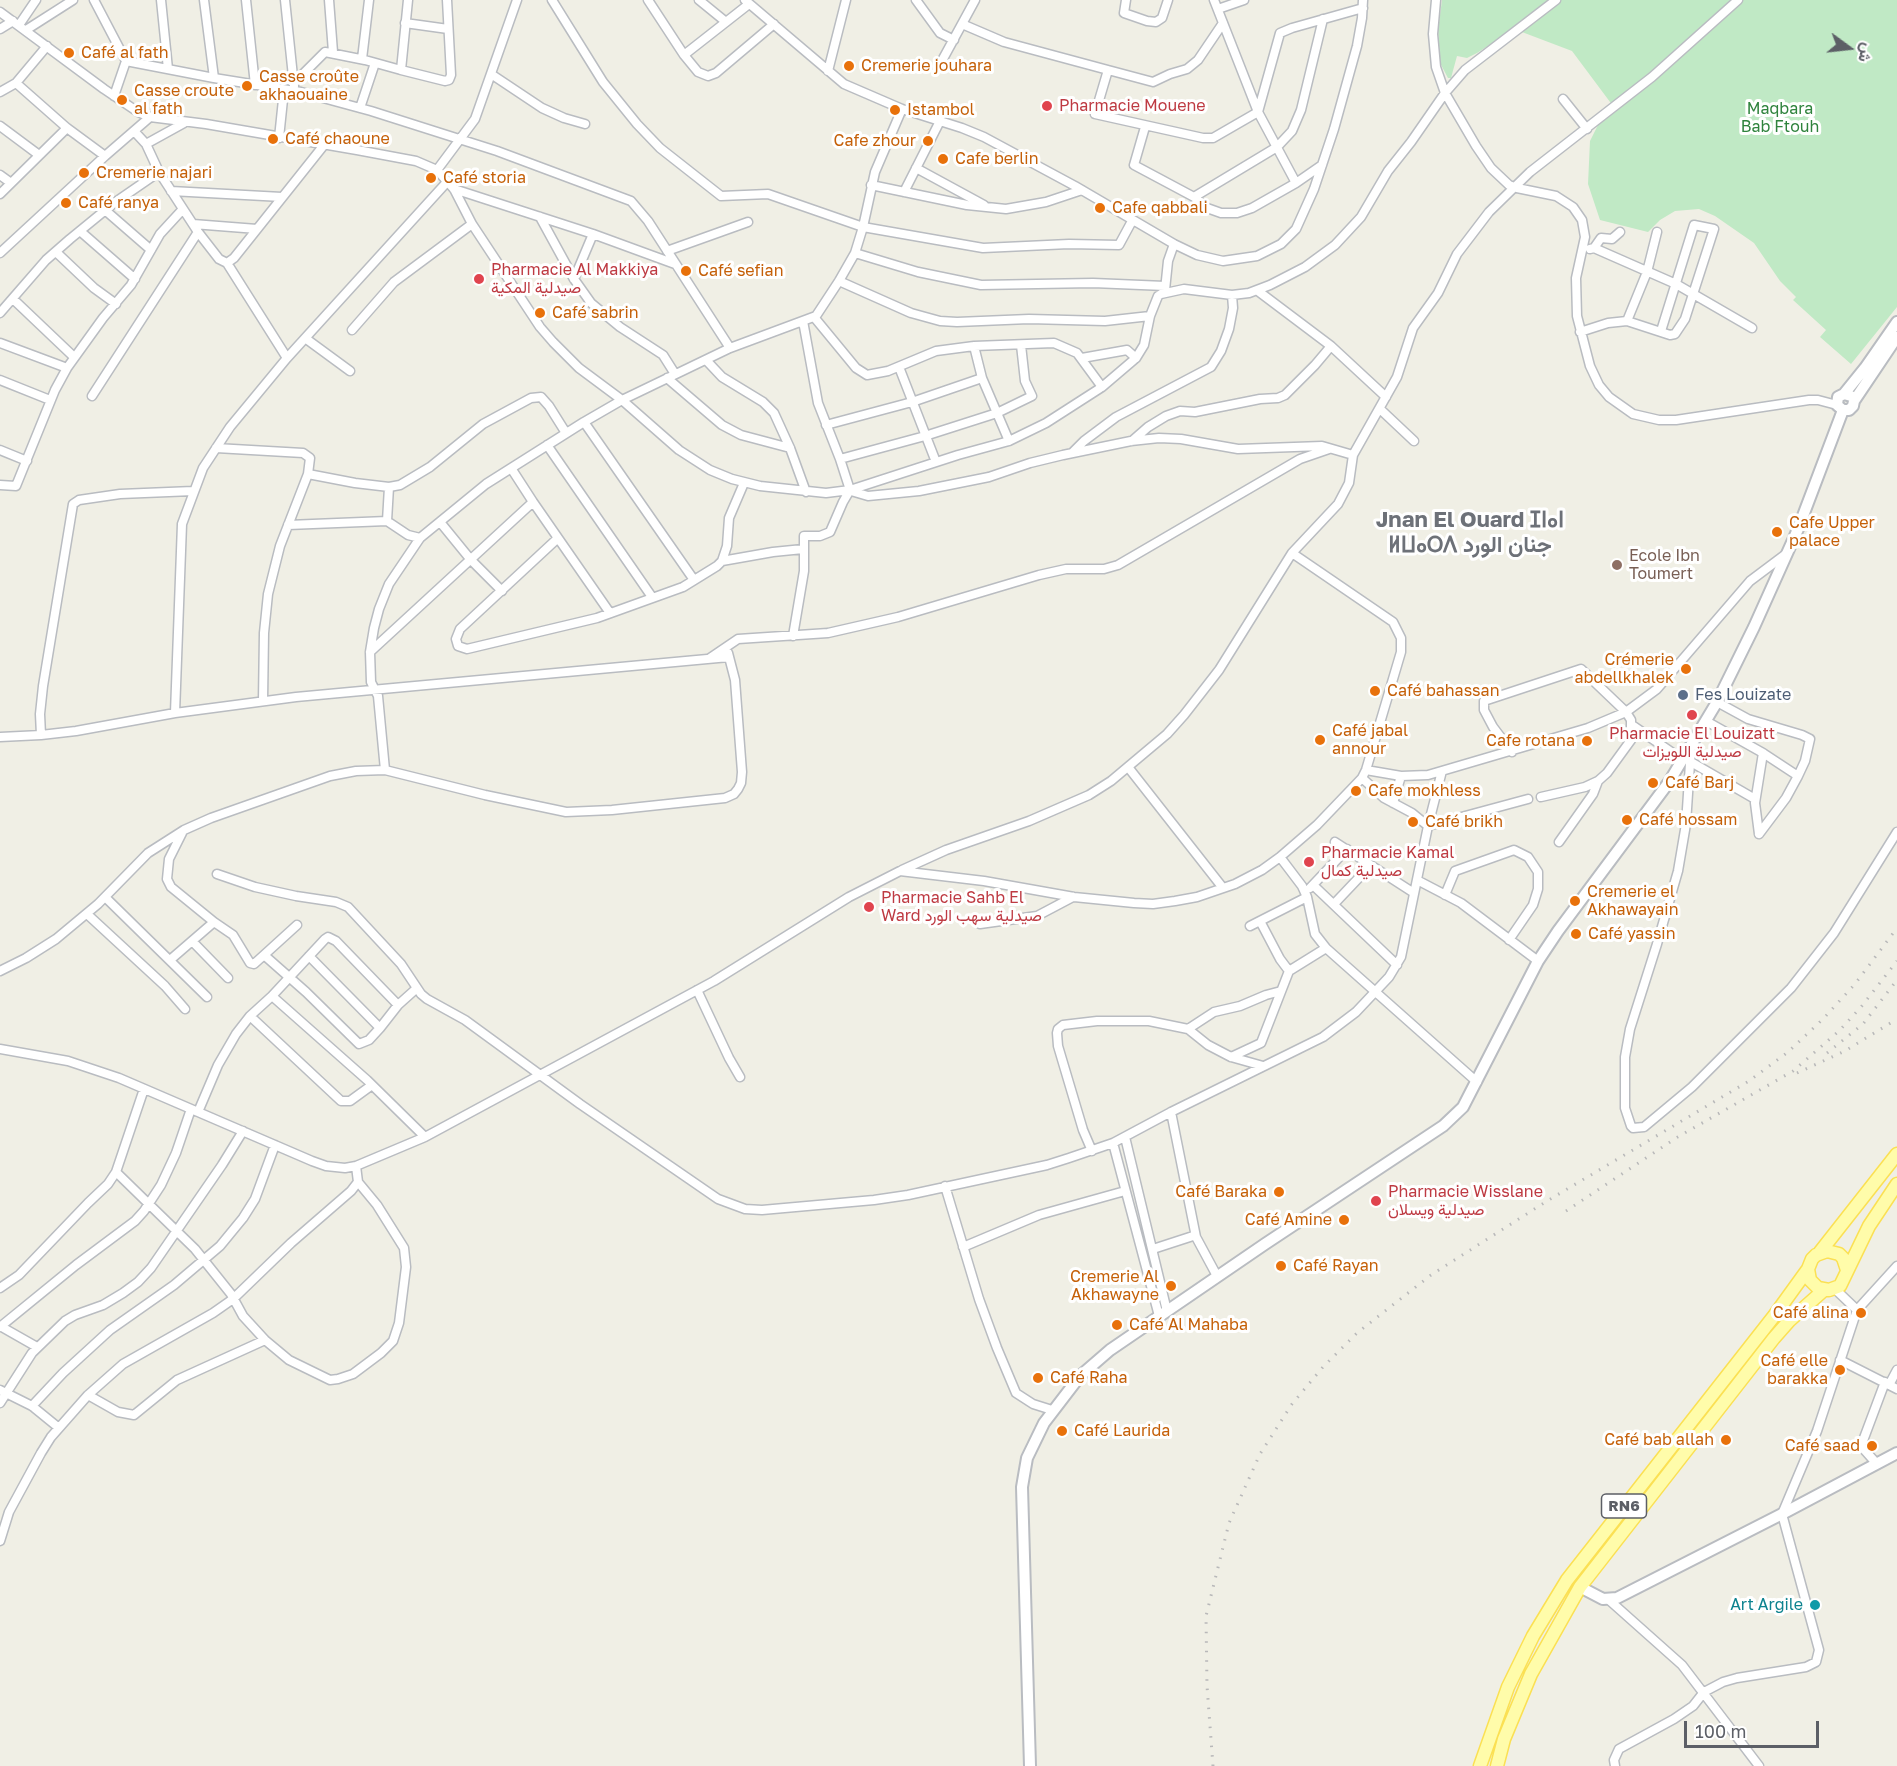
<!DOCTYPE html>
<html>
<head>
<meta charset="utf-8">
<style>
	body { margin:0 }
	#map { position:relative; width:1897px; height:1766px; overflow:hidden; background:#f0efe5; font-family:"Golos Text",Vazirmatn,sans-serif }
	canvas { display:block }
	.north { position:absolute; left:1819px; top:18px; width:60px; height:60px; -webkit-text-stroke:4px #fff; paint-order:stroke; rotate:105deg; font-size:16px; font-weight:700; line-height:24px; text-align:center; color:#5c5f66 }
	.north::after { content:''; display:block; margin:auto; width:21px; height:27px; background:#5c5f66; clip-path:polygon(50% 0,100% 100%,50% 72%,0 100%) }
	.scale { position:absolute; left:1684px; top:1721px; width:135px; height:27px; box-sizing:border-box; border:3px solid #5c5f66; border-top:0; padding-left:8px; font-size:18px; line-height:21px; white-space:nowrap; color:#5c5f66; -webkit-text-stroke:4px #fff; paint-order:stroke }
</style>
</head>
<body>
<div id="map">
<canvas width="1897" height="1766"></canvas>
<div class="north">ش</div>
<div class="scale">100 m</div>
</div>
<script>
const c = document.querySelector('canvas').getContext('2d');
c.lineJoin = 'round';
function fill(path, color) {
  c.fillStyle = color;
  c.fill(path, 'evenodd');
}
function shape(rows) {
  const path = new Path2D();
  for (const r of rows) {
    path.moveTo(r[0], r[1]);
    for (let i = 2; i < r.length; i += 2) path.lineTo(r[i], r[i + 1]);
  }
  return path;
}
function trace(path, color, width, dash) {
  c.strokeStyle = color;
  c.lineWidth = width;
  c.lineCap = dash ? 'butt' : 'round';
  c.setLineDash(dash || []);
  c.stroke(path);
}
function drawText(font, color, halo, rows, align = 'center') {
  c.font = font + ' "Golos Text",Vazirmatn,"Noto Sans Tifinagh",sans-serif';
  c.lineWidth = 6;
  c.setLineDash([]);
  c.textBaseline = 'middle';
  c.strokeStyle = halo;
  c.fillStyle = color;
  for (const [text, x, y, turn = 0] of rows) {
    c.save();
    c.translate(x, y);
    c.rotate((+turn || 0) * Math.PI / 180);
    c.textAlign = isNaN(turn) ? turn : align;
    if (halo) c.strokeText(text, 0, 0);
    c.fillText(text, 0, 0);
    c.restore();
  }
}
fill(shape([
	[1442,0,1897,0,1897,307,1851,364,1820,337,1826,330,1793,300,1796,297,1780,281,1754,243,1715,216,1699,209,1675,211,1660,220,1648,232,1600,220,1588,184,1590,141,1599,123,1616,110,1572,51,1514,29,1477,53,1467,58,1457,56,1451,78,1448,78,1440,63,1438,30]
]), '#c0e9c5');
const minor = shape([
	[94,0,126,61,214,78,301,92,371,111,497,151,631,201,648,221,730,348],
	[161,0,168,69],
	[204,0,214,78],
	[246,0,255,85],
	[285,0,294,86],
	[329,0,333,52],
	[408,0,401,70,445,81,449,80,451,75,447,0],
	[552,0,603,82,637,124,660,148,721,196,768,194,863,227,983,248,1069,244,1119,245,1132,221],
	[648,0,684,55,698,72,708,76,716,73,774,24],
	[699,0,726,22],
	[745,0,844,84,902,109,962,128,984,137,1075,186,1174,244,1197,255,1223,261,1257,256,1281,244,1296,229,1314,189,1334,129,1357,46,1362,18,1363,0],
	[916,0,940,33,954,40],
	[1126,0,1124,13,1147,21,1156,22,1162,18,1168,0],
	[1214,0,1258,112,1296,183],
	[1436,0,1433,34,1436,67,1445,93,1476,146,1491,168,1509,185,1517,188,1556,196,1573,207,1582,220,1585,237,1576,278,1577,316,1590,366,1599,385,1609,397,1633,414,1659,420,1676,420,1809,400,1818,400,1837,405],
	[1218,9,1244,0],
	[0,12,104,89,138,112,150,117,206,124,357,150,416,161,437,170,454,189,472,224,540,327,553,342,579,368,622,400,679,450,710,470,732,479,760,486,826,493,850,490,958,455,1009,441,1046,423,1102,387,1136,358,1144,345,1150,316,1158,296,1161,294,1184,289,1232,295,1249,293,1270,285,1305,267,1335,245,1361,217,1388,171,1411,142,1445,93,1465,70,1556,0],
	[405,23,448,29],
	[1223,23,1198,60,1187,69,1170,74,1153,82,1108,70,1095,114,1203,138,1213,138,1258,112,1280,33,1292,28,1363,8],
	[962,24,1004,42,1108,70],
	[19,25,36,0],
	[0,29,13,21],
	[26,30,73,0],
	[684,55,749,4],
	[362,59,369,0],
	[938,68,975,0],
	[828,71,846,0],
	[491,74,542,108,564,118,585,124],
	[16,83,47,46],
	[294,83,325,52,365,60,401,70],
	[0,92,16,83,67,128,105,156],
	[114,96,126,61],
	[1563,99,1587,129],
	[360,108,375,63],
	[184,123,146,144,159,172,198,232,219,259,227,263,234,258,324,145],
	[0,126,39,155],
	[1145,127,1134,165,1194,197,1207,208,1221,213,1237,213,1252,208,1296,183,1322,165],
	[134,131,146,144],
	[279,138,284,90],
	[916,168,984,205],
	[437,170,475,119,517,0],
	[0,175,11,183],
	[871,185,967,205,1006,209,1046,202,1082,190],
	[454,189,593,234,675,264],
	[171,191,282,197],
	[904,192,940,121],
	[0,194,67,128],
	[1194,197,1277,147,1292,131,1301,110,1323,19],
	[105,210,151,250],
	[540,217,574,279,591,303,620,327,663,355,675,374],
	[193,224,257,229],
	[80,231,135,279],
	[1594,248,1676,284,1752,328],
	[1590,249,1594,248,1601,238,1612,239,1620,232],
	[667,251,748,222],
	[56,252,94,288,116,304],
	[0,253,105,156,150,117],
	[855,253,918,272,981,285,1093,283,1165,286],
	[227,263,287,358],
	[574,279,593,234],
	[839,281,911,313,940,321,957,322,1029,319,1105,321,1150,316],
	[1165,290,1168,261,1174,244],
	[1258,291,1331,346,1386,397],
	[13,299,74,357],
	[0,313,46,260,70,239,114,203,159,172],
	[814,317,856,368,867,375,888,371,936,351,974,346],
	[1627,321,1647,272,1657,232],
	[352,330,394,282,472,224],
	[1580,332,1608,323,1627,321,1670,335,1675,334,1685,319,1714,229,1694,225,1661,331],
	[305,338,350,371],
	[0,343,67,368],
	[1082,358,1127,350,1136,358],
	[706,360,722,377,763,402,774,413,790,448,806,492],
	[899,367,936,462],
	[667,378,722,425,741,435,790,448],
	[0,380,50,400],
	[92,396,198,232],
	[1380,409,1414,441],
	[584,422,694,580],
	[826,425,912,402,982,378],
	[1009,441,982,378,974,346,1054,343,1077,353,1102,387],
	[1132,441,1148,427,1166,416,1180,411,1195,412,1260,399,1278,398,1285,395,1315,365,1331,346],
	[547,445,652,597],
	[216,448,303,453,310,458,308,474,280,546,268,594,264,633,263,701],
	[0,450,27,461],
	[1072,453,1084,441,1116,417,1211,367,1221,351,1229,329,1233,308,1232,295],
	[1353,455,1397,377,1413,328,1438,293,1457,254,1489,212,1530,172,1652,77,1738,0],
	[840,459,925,436,997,413,1032,396,1025,381,1021,345],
	[511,468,533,502,610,613],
	[308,474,355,483,389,487,400,485,430,467,483,424,531,398,541,397,549,406,566,433],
	[0,485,16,486,55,390,67,368,103,318,131,285,160,234,183,209],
	[851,491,868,496,919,491,989,477,1030,463,1063,455,1131,441,1159,438,1181,439,1238,449,1322,446,1353,455,1349,483,1338,504,1292,553,1219,670,1184,715,1167,734,1111,781,1089,795,1029,821,946,850,902,870],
	[387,521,389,487],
	[440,522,471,560,502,591],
	[288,525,387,521,408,535,420,538],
	[558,538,460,629,456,639,458,646,467,649,597,618,683,587,717,566,722,561,727,546,729,518,744,483],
	[722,561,773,552,803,549],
	[793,636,804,571,804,536,820,536,830,532,843,502,850,490,840,459,818,403,803,321],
	[370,652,533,502],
	[710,658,738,639,828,633,898,617,1039,575,1066,569,1104,569,1118,565,1300,459,1329,449],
	[1717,702,1748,719,1802,735,1810,739,1805,761,1798,776],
	[175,713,182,524,203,468,230,427,287,358,447,182],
	[1706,721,1763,753,1798,776,1786,798,1759,834],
	[1632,725,1683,760],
	[41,735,40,714,43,686,73,504,79,500,120,494,193,491],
	[0,737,41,735,76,731,175,713,296,697,729,657],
	[1691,748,1686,824,1678,871,1657,944,1630,1029,1625,1057,1625,1108,1631,1126,1633,1128,1644,1127,1692,1087,1791,988,1834,933,1897,832],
	[1512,752,1493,727,1484,710,1484,701,1581,669,1626,712,1631,720,1631,740,1607,773,1598,781,1585,787,1541,797],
	[1691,762,1755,799],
	[1128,767,1223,888],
	[385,770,485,795,566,812,612,810,725,798,734,794,738,789,741,783,742,772,735,680,728,653],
	[1366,770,1401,776,1428,775,1588,728,1626,712,1657,689,1750,581,1786,554],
	[1362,778,1384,798,1412,813,1428,826,1528,799],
	[1393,803,1401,776],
	[1759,834,1755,803,1763,753],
	[1335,842,1414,893],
	[1559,842,1593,794,1598,781],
	[1280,857,1302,886,1307,897,1315,934,1326,948,1477,1082],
	[217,874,255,887,296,896,336,902,348,907,401,964,421,994,427,999,465,1020,580,1104,718,1199,745,1209,762,1210,874,1200,908,1195,1047,1165,1069,1158,1113,1143,1171,1112,1323,1037,1356,1012,1389,977,1401,957,1428,826,1442,771],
	[1417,880,1461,903,1538,961],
	[1313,885,1397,965],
	[1310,888,1347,849],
	[1445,895,1455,871,1514,850,1528,857,1538,872,1538,889,1533,905,1509,940],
	[105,897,207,997],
	[1334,904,1370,866],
	[87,914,165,986,185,1009],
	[1260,921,1280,959,1289,971],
	[214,922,233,935,250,963,254,964,264,955],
	[980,924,1037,916,1073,897],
	[297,925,264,955,306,992,359,1044,369,1040,380,1028,398,1005,417,988],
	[1250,926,1307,897],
	[192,941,228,978],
	[309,956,380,1028],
	[170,960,214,922,171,887,167,879,169,859,182,833],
	[0,971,26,958,56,939,98,904,148,853,184,830,211,818,330,776,356,771,385,770,378,696,371,682,370,652,374,628,379,609,389,584,420,538,486,484,584,422,622,400,730,348,816,316,839,281,855,253,863,227,875,172,902,109],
	[697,990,729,1058,740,1077],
	[272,996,367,1080,425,1137],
	[250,1016,341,1101,350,1101,372,1085],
	[1188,1029,1214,1012,1240,1006,1266,995,1281,991],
	[0,1049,68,1061,119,1078,312,1161,326,1166,345,1168,356,1166,425,1137,714,981,849,897,900,871,984,881,1074,897,1134,903,1153,904,1175,901,1197,897,1235,884,1262,870,1280,857,1317,825,1362,778,1366,770,1401,652,1401,638,1393,622,1292,553],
	[1231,1057,1261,1043,1289,971,1326,948],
	[198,1112,218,1065,236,1034,250,1016,272,996,325,939,328,937,336,941,398,1005],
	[1171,1112,1196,1237],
	[1125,1137,1167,1311],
	[1113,1143,1159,1316],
	[1092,1151,1083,1130,1058,1046,1057,1033,1058,1029,1063,1025,1097,1021,1149,1021,1188,1029,1208,1045,1231,1057,1263,1066],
	[116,1172,195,1249,231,1294,243,1316,265,1340,289,1360,330,1380,338,1379,353,1374,381,1353,393,1341,399,1323,406,1267,404,1248,377,1205,358,1182],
	[945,1186,979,1299,997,1348,1016,1393,1033,1404,1052,1410],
	[963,1247,1039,1215,1125,1191],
	[1153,1249,1193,1236,1196,1237,1217,1276],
	[0,1288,19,1275,88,1203,108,1184,116,1172,144,1089],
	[1857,1310,1897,1266],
	[0,1326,37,1347],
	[0,1327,76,1265,135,1221,144,1211,161,1185,176,1153,191,1109],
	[1840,1360,1897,1389],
	[1889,1385,1897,1370],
	[0,1390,32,1406,59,1428],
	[88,1395,118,1412,134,1415,177,1380,265,1340],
	[0,1403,32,1353,65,1321,75,1315,103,1305,123,1293,138,1282,151,1268,222,1165,243,1131],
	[32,1406,63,1373,110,1330,174,1285,220,1246,243,1218,255,1199,275,1145],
	[1877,1464,1861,1446,1885,1382],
	[0,1541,9,1512,41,1453,51,1437,88,1395,123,1364,213,1313,233,1299,291,1243,351,1191,358,1182,356,1166],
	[1609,1600,1682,1665,1759,1766],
	[1615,1766,1614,1760,1619,1749,1674,1719,1693,1706,1704,1692,1723,1682,1737,1678,1806,1667,1816,1662,1819,1650,1816,1639,1782,1514,1817,1431,1857,1310,1835,1289]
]);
const tertiary = shape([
	[1844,394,1865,368,1897,322],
	[1843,410,1849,410,1853,406,1854,401,1897,337],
	[1843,410,1837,405,1838,397,1844,394,1851,396],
	[1580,1587,1603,1599,1617,1598,1782,1514,1897,1453],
	[1030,1766,1022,1487,1027,1458,1044,1423,1080,1376,1110,1350,1265,1244,1443,1126,1463,1107,1538,961,1558,931,1669,782,1717,702,1754,627,1798,529,1843,410]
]);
const primary = shape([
	[1820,1252,1897,1154],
	[1847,1270,1843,1258,1839,1254,1827,1251,1816,1255,1812,1259,1808,1269,1810,1280,1818,1288,1829,1290,1840,1286,1869,1226,1897,1184],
	[1480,1766,1508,1687,1533,1636,1567,1580,1774,1316,1808,1269],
	[1497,1766,1504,1739,1531,1674,1580,1587,1774,1338,1789,1321,1824,1290]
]);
trace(minor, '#b9bcc1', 11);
trace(tertiary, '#b9bcc1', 14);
trace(primary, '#fbe053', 15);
trace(minor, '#fff', 8);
trace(tertiary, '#fff', 10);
trace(primary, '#fffcaa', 12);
trace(shape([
	[1827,1053,1863,1024,1897,980],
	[1797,1073,1845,1051,1897,1019],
	[1566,1211,1676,1138,1793,1071,1839,1031,1861,1007,1897,961],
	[1213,1766,1207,1686,1206,1616,1229,1523,1260,1454,1292,1404,1323,1367,1357,1333,1431,1275,1547,1201,1749,1081,1788,1052,1824,1018,1855,984,1897,928]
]), '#b8b8b9', 3, [1.5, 8]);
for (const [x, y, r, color] of [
	[69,53,6,"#e8710a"],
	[849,66,6,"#e8710a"],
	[247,86,6,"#e8710a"],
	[122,100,6,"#e8710a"],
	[1047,106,6,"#e0444e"],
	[895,110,6,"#e8710a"],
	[273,139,6,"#e8710a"],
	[928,141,6,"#e8710a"],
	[943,159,6,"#e8710a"],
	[84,173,6,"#e8710a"],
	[431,178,6,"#e8710a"],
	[66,203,6,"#e8710a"],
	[1100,208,6,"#e8710a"],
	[686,271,6,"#e8710a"],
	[479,279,6,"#e0444e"],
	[540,313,6,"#e8710a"],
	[1777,532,6,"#e8710a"],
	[1617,565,6,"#8d6e63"],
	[1686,669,6,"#e8710a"],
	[1375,691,6,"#e8710a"],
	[1683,695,6,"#5c6f8a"],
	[1692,715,6,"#e0444e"],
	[1320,740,6,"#e8710a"],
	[1587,741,6,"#e8710a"],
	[1653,783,6,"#e8710a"],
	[1356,791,6,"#e8710a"],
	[1627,820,6,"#e8710a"],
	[1413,822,6,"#e8710a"],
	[1309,862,6,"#e0444e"],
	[1575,901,6,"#e8710a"],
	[869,907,6,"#e0444e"],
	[1576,934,6,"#e8710a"],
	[1279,1192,6,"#e8710a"],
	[1376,1201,6,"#e0444e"],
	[1344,1220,6,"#e8710a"],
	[1281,1266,6,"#e8710a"],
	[1171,1286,6,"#e8710a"],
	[1861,1313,6,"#e8710a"],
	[1117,1325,6,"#e8710a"],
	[1840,1370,6,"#e8710a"],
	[1038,1378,6,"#e8710a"],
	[1062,1431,6,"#e8710a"],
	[1726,1440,6,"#e8710a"],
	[1872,1446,6,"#e8710a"],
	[1815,1605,6,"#0f9aa8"]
]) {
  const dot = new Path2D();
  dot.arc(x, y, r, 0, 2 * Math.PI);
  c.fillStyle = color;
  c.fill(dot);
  trace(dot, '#fff', 2);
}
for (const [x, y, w] of [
	[1624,1506,45]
]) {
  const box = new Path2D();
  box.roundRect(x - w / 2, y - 12, w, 24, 4.5);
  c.fillStyle = '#fff';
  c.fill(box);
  trace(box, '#5c5f66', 1.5);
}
drawText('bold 15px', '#5c5f66', null, [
	["RN6",1624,1506]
]);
drawText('16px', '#c56008', '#fff', [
	["Café al fath",81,53],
	["Cremerie jouhara",861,66],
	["Casse croûte",259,77],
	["akhaouaine",259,95],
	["Casse croute",134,91],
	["al fath",134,109],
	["Istambol",907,110],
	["Café chaoune",285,139],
	["Cafe zhour",916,141,"right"],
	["Cafe berlin",955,159],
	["Cremerie najari",96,173],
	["Café storia",443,178],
	["Café ranya",78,203],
	["Cafe qabbali",1112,208],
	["Café sefian",698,271],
	["Café sabrin",552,313],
	["Cafe Upper",1789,523],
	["palace",1789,541],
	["Crémerie",1674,660,"right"],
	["abdellkhalek",1674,678,"right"],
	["Café bahassan",1387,691],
	["Café jabal",1332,731],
	["annour",1332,749],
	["Cafe rotana",1575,741,"right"],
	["Café Barj",1665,783],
	["Cafe mokhless",1368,791],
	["Café hossam",1639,820],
	["Café brikh",1425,822],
	["Cremerie el",1587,892],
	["Akhawayain",1587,910],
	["Café yassin",1588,934],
	["Café Baraka",1267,1192,"right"],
	["Café Amine",1332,1220,"right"],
	["Café Rayan",1293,1266],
	["Cremerie Al",1159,1277,"right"],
	["Akhawayne",1159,1295,"right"],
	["Café alina",1849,1313,"right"],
	["Café Al Mahaba",1129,1325],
	["Café elle",1828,1361,"right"],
	["barakka",1828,1379,"right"],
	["Café Raha",1050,1378],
	["Café Laurida",1074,1431],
	["Café bab allah",1714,1440,"right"],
	["Café saad",1860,1446,"right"]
], 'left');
drawText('16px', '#be3a42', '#fff', [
	["Pharmacie Mouene",1059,106],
	["Pharmacie Al Makkiya",491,270],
	["صيدلية المكية",491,288],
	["Pharmacie El Louizatt",1692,734,"center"],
	["صيدلية اللويزات",1692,752,"center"],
	["Pharmacie Kamal",1321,853],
	["صيدلية كمال",1321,871],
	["Pharmacie Sahb El",881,898],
	["Ward صيدلية سهب الورد",881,916],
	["Pharmacie Wisslane",1388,1192],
	["صيدلية ويسلان",1388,1210]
], 'left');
drawText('16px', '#2f833d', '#fff', [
	["Maqbara",1780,109],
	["Bab Ftouh",1780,127]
]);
drawText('16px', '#785e54', '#fff', [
	["Ecole Ibn",1629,556],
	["Toumert",1629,574]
], 'left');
drawText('16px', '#4e5e75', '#fff', [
	["Fes Louizate",1695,695]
], 'left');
drawText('16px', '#0d838f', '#fff', [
	["Art Argile",1803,1605]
], 'right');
drawText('bold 22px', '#6d7178', '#fff', [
	["Jnan El Ouard ⵊⵏⴰⵏ",1470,520],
	["ⵍⵡⴰⵔⴷ جنان الورد",1470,545]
]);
</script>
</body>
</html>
